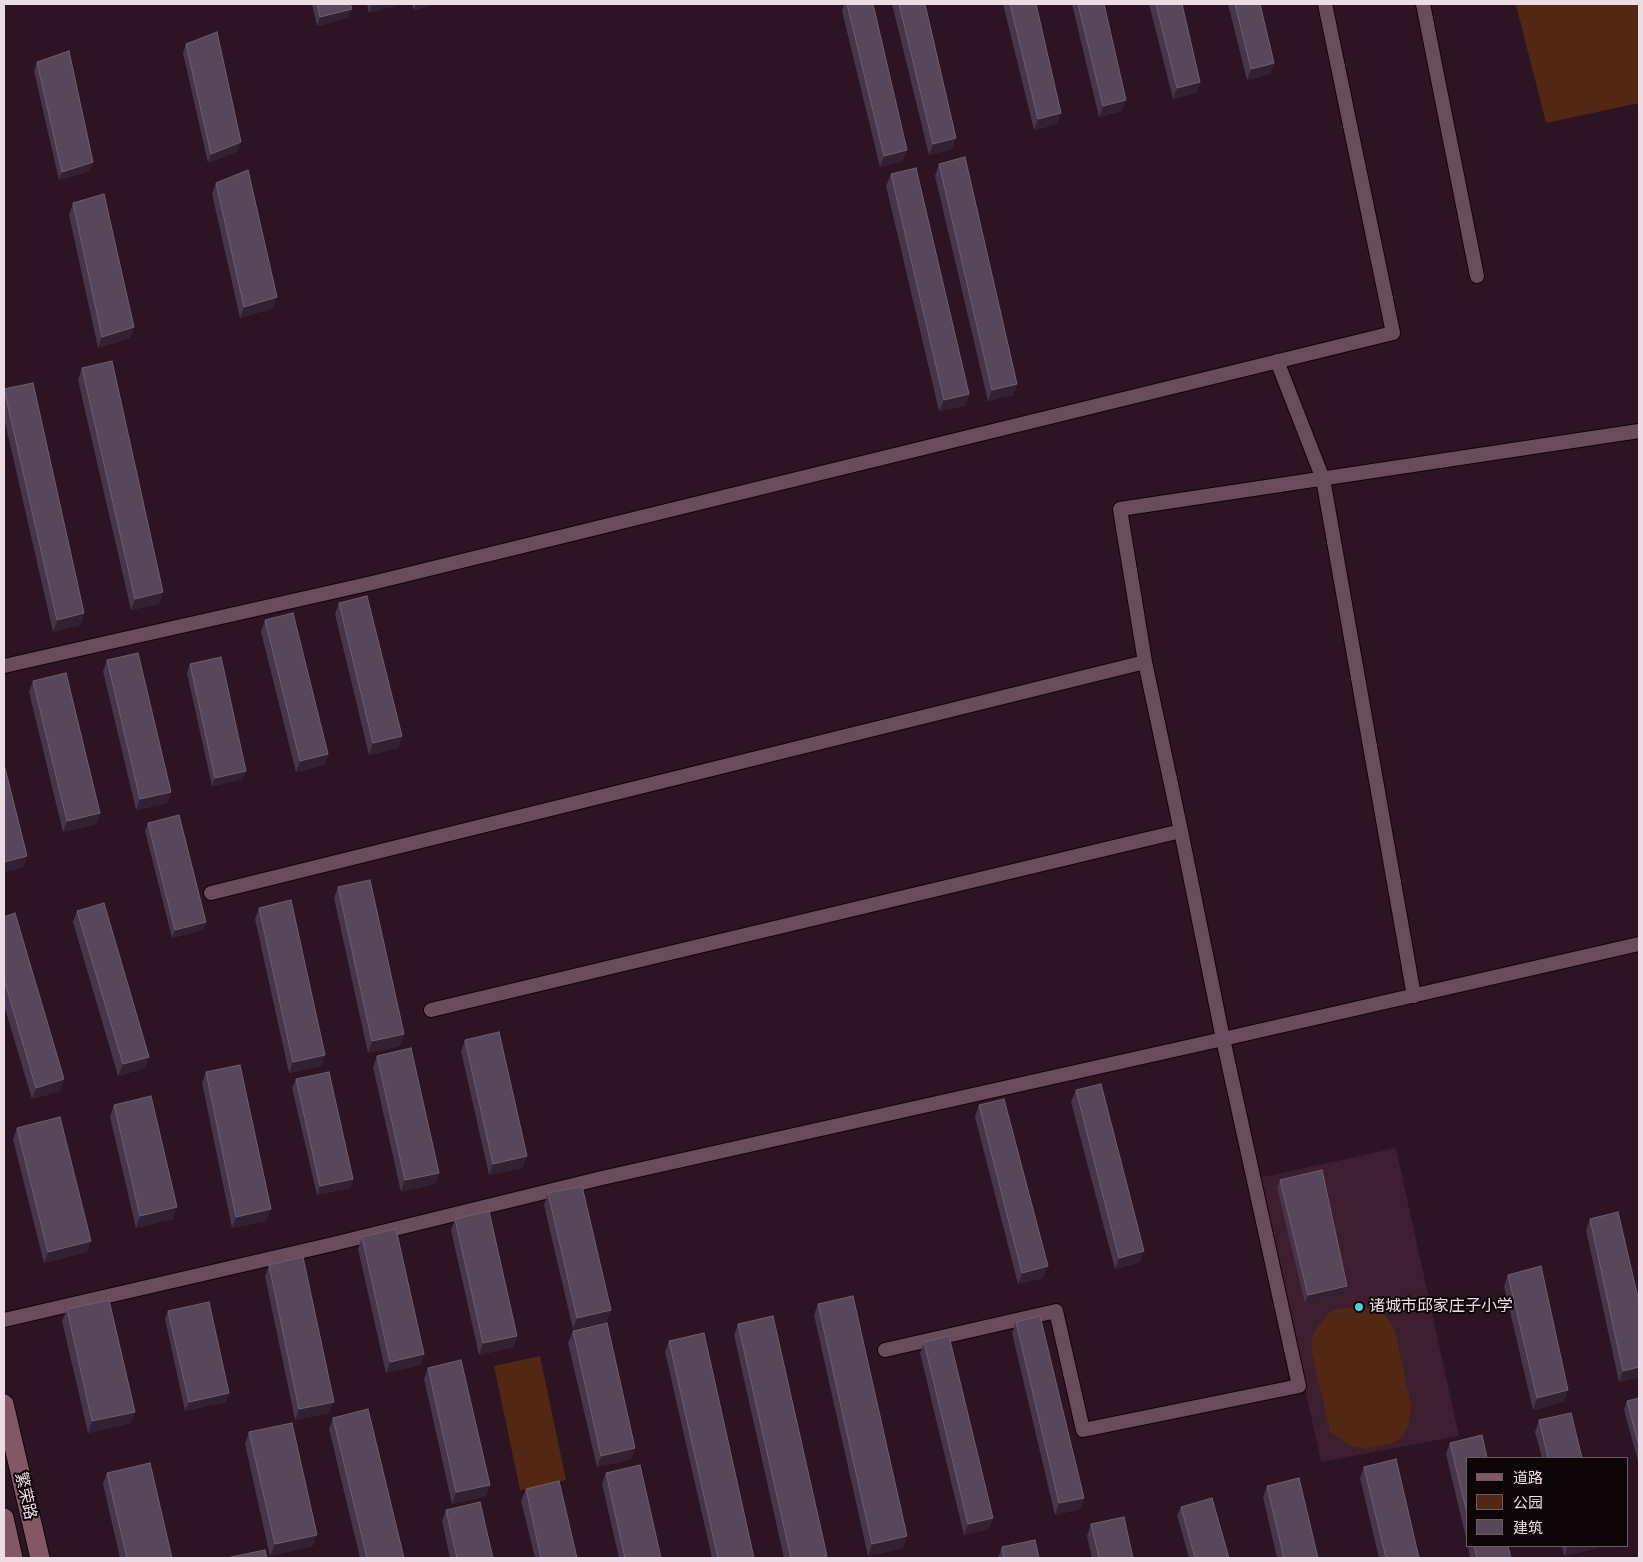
<!DOCTYPE html>
<html>
<head>
<meta charset="utf-8">
<style>
	body { margin:0 }
	#map { position:relative; width:1643px; height:1562px; overflow:hidden; background:#2c1422; font-family:"Archivo Narrow","Noto Sans SC",sans-serif }
	canvas { display:block }
	.frame { position:absolute; inset:0; border:5px solid #eedce5; pointer-events:none }
	.legend { position:absolute; left:1466px; top:1457px; width:162px; height:90px; box-sizing:border-box; background:#0e0509; border:1px solid #685b61; margin:0; padding:6px 9px; list-style:none; font-size:15px; color:#eedce5 }
	.legend li { display:flex; align-items:center; gap:10px; height:25px }
	.legend b { width:25px; border:1px solid #685b61 }
</style>
</head>
<body>
<div id="map">
<canvas width="1643" height="1562"></canvas>
<div class="frame"></div>
<ul class="legend">
<li><b style="height:6px;background:#835864"></b>道路</li>
<li><b style="height:14px;background:#522713"></b>公园</li>
<li><b style="height:14px;background:#58475b"></b>建筑</li>
</ul>
</div>
<script>
const c = document.querySelector('canvas').getContext('2d');
c.lineJoin = 'round';
function fill(path, color) {
  c.fillStyle = color;
  c.fill(path, 'evenodd');
}
function shape(rows) {
  const path = new Path2D();
  for (const r of rows) {
    path.moveTo(r[0], r[1]);
    for (let i = 2; i < r.length; i += 2) path.lineTo(r[i], r[i + 1]);
  }
  return path;
}
function trace(path, color, width, dash) {
  c.strokeStyle = color;
  c.lineWidth = width;
  c.lineCap = dash ? 'butt' : 'round';
  c.setLineDash(dash || []);
  c.stroke(path);
}
function drawText(font, color, halo, rows, align = 'center') {
  c.font = font + ' "Archivo Narrow","Noto Sans SC",sans-serif';
  c.lineWidth = 4;
  c.setLineDash([]);
  c.textBaseline = 'middle';
  c.strokeStyle = halo;
  c.fillStyle = color;
  for (const [text, x, y, turn = 0] of rows) {
    c.save();
    c.translate(x, y);
    c.rotate((+turn || 0) * Math.PI / 180);
    c.textAlign = isNaN(turn) ? turn : align;
    if (halo) c.strokeText(text, 0, 0);
    c.fillText(text, 0, 0);
    c.restore();
  }
}
fill(shape([
	[1396,1148,1459,1436,1321,1462,1259,1178]
]), '#3c1e2f');
fill(shape([
	[1523,4,1639,4,1639,103,1546,123,1516,5],
	[1356,1306,1373,1309,1382,1313,1389,1320,1395,1331,1411,1405,1409,1423,1403,1436,1393,1443,1365,1449,1351,1446,1330,1432,1312,1353,1311,1342,1314,1332,1329,1313,1332,1310],
	[540,1356,566,1480,520,1490,494,1366]
]), '#522713');
const minor = shape([
	[1423,4,1477,276],
	[1277,361,1323,479,1414,996],
	[4,666,372,583,1393,333,1325,4],
	[211,893,1145,662,1120,509,1639,431],
	[431,1010,1181,831,1145,662],
	[4,1320,333,1244,602,1178,1223,1039,1639,944],
	[885,1350,1056,1311,1083,1430,1299,1386,1223,1039,1181,831]
]);
const secondary = shape([
	[4,1404,40,1558],
	[4,1518,13,1558]
]);
trace(minor, '#13020b', 16);
trace(secondary, '#13020b', 21);
trace(minor, '#694c5b', 14);
trace(secondary, '#835864', 19);
fill(shape([
	[312,4,350,4,348,18,317,26],
	[367,4,401,4,369,13],
	[412,4,435,4,414,10],
	[844,4,873,4,903,161,880,167,842,11],
	[892,4,925,4,952,149,929,155],
	[1003,4,1036,4,1057,124,1034,130],
	[1072,4,1104,4,1122,111,1099,117],
	[1149,4,1182,4,1200,82,1196,93,1173,99],
	[1228,4,1260,4,1274,63,1270,74,1247,80],
	[186,44,238,151,208,163,183,53],
	[37,62,93,162,90,171,59,180,34,71],
	[939,164,1017,384,1013,395,988,401,935,176],
	[891,174,969,394,965,406,939,411,886,186],
	[216,183,273,308,240,318,212,194],
	[73,203,134,327,130,338,98,348,69,215],
	[82,368,159,604,131,610,78,380],
	[4,389,84,613,80,625,53,632,4,418],
	[339,603,402,736,398,748,369,755,335,614],
	[265,620,328,754,324,765,296,772,261,632],
	[107,660,171,792,167,803,136,810,103,671],
	[190,664,243,779,212,786,187,673],
	[33,681,100,813,96,824,63,832,29,692],
	[148,823,206,922,203,930,172,938,145,831],
	[338,887,400,1046,368,1053,334,898],
	[259,908,325,1055,321,1066,289,1073,255,919],
	[77,911,145,1068,118,1076,73,922],
	[4,917,64,1079,60,1091,32,1099,4,1005],
	[465,1040,523,1168,489,1175,461,1051],
	[377,1056,439,1173,435,1184,401,1192,373,1067],
	[206,1072,266,1221,232,1228,202,1083],
	[296,1079,353,1179,350,1188,317,1195,292,1088],
	[1076,1090,1140,1262,1115,1269,1071,1102],
	[114,1105,173,1219,136,1228,110,1117],
	[979,1105,1043,1278,1018,1284,975,1117],
	[17,1128,87,1252,44,1263,13,1139],
	[1280,1180,1343,1295,1305,1303,1277,1188],
	[548,1193,611,1310,606,1322,573,1329,544,1205],
	[455,1219,517,1336,513,1347,479,1355,451,1230],
	[1590,1219,1639,1377,1619,1382,1586,1230],
	[362,1237,424,1354,420,1365,386,1373,358,1249],
	[269,1265,329,1413,295,1420,265,1276],
	[1508,1275,1564,1402,1533,1410,1504,1286],
	[818,1304,903,1548,868,1556,814,1315],
	[67,1309,131,1423,88,1433,62,1321],
	[168,1311,226,1402,185,1411,165,1319],
	[1016,1322,1084,1498,1080,1509,1055,1515,1012,1333],
	[738,1324,826,1558,784,1558,734,1335],
	[573,1331,635,1448,631,1459,597,1467,568,1343],
	[669,1341,754,1558,712,1558,665,1352],
	[924,1342,989,1529,964,1535,920,1353],
	[428,1368,490,1485,486,1496,452,1504,424,1379],
	[1639,1398,1639,1465,1624,1410,1627,1401],
	[333,1418,404,1558,360,1558,329,1429],
	[1539,1420,1582,1458,1542,1458,1535,1432],
	[249,1432,313,1546,270,1556,245,1444],
	[1450,1443,1467,1458,1467,1542,1446,1454],
	[1364,1467,1419,1558,1379,1558,1360,1478],
	[107,1473,172,1558,120,1558,103,1484],
	[606,1473,661,1558,619,1558,602,1484],
	[1267,1486,1318,1558,1277,1558,1263,1497],
	[526,1489,577,1558,535,1558,521,1501],
	[1181,1507,1229,1558,1189,1558,1177,1515],
	[446,1510,493,1558,450,1558,442,1521],
	[1091,1524,1133,1558,1092,1558,1087,1536],
	[1468,1546,1508,1546,1511,1558,1470,1558],
	[1562,1546,1597,1546,1596,1548,1564,1556],
	[1002,1547,1039,1558,998,1558]
]), '#46354b');
fill(shape([
	[372,4,401,4,369,13],
	[416,4,435,4,414,10],
	[352,9,348,18,317,26,320,17],
	[1274,63,1270,74,1247,80,1251,69],
	[1200,82,1196,93,1173,99,1177,88],
	[1126,100,1122,111,1099,117,1103,106],
	[1061,113,1057,124,1034,130,1038,119],
	[956,138,952,149,929,155,933,144],
	[241,142,238,151,208,163,211,154],
	[907,150,903,161,880,167,884,156],
	[93,162,90,171,59,180,62,172],
	[277,297,273,308,240,318,244,307],
	[134,327,130,338,98,348,102,337],
	[1017,384,1013,395,988,401,992,390],
	[969,394,965,406,939,411,944,400],
	[163,592,159,604,131,610,135,599],
	[84,613,80,625,53,632,57,620],
	[402,736,398,748,369,755,373,743],
	[328,754,324,765,296,772,300,761],
	[246,771,243,779,212,786,215,778],
	[171,792,167,803,136,810,140,799],
	[100,813,96,824,63,832,67,821],
	[27,856,23,868,4,872,4,862],
	[206,922,203,930,172,938,175,930],
	[404,1034,400,1046,368,1053,372,1041],
	[325,1055,321,1066,289,1073,293,1062],
	[149,1057,145,1068,118,1076,123,1064],
	[64,1079,60,1091,32,1099,36,1088],
	[527,1156,523,1168,489,1175,493,1164],
	[439,1173,435,1184,401,1192,405,1180],
	[353,1179,350,1188,317,1195,320,1186],
	[177,1207,173,1219,136,1228,140,1216],
	[271,1209,266,1221,232,1228,236,1217],
	[91,1241,87,1252,44,1263,48,1252],
	[1144,1251,1140,1262,1115,1269,1119,1258],
	[1048,1266,1043,1278,1018,1284,1022,1273],
	[1347,1286,1343,1295,1305,1303,1308,1295],
	[611,1310,606,1322,573,1329,577,1318],
	[517,1336,513,1347,479,1355,483,1343],
	[424,1354,420,1365,386,1373,390,1362],
	[1639,1367,1639,1377,1619,1382,1623,1371],
	[1568,1390,1564,1402,1533,1410,1537,1398],
	[229,1393,226,1402,185,1411,189,1402],
	[334,1402,329,1413,295,1420,299,1409],
	[135,1412,131,1423,88,1433,92,1421],
	[635,1448,631,1459,597,1467,601,1456],
	[490,1485,486,1496,452,1504,456,1492],
	[1084,1498,1080,1509,1055,1515,1059,1503],
	[993,1518,989,1529,964,1535,968,1524],
	[317,1535,313,1546,270,1556,275,1544],
	[907,1536,903,1548,868,1556,872,1544],
	[1568,1546,1597,1546,1596,1548,1564,1556]
]), '#342033');
const building = shape([
	[317,4,350,4,352,9,320,17,317,4],
	[847,4,873,4,907,150,884,156,847,4],
	[899,4,925,4,956,138,933,144,899,4],
	[1010,4,1036,4,1061,113,1038,119,1010,4],
	[1078,4,1104,4,1126,100,1103,106,1078,4],
	[1156,4,1182,4,1200,82,1177,88,1156,4],
	[1235,4,1260,4,1274,63,1251,69,1235,4],
	[217,32,241,142,211,154,186,44,217,32],
	[69,51,93,162,62,172,37,62,69,51],
	[965,157,1017,384,992,390,939,164,965,157],
	[916,168,969,394,944,400,891,174,916,168],
	[248,170,277,297,244,307,216,183,248,170],
	[104,194,134,327,102,337,73,203,104,194],
	[112,361,163,592,135,599,82,368,112,361],
	[33,383,84,613,57,620,4,389,33,383],
	[367,596,402,736,373,743,339,603,367,596],
	[293,613,328,754,300,761,265,620,293,613],
	[138,653,171,792,140,799,107,660,138,653],
	[221,657,246,771,215,778,190,664,221,657],
	[66,673,100,813,67,821,33,681,66,673],
	[4,764,27,856,4,862,4,764],
	[179,815,206,922,175,930,148,823,179,815],
	[370,880,404,1034,372,1041,338,887,370,880],
	[291,900,325,1055,293,1062,259,908,291,900],
	[104,903,149,1057,123,1064,77,911,104,903],
	[15,913,64,1079,36,1088,4,979,4,917,15,913],
	[499,1032,527,1156,493,1164,465,1040,499,1032],
	[411,1048,439,1173,405,1180,377,1056,411,1048],
	[240,1065,271,1209,236,1217,206,1072,240,1065],
	[329,1072,353,1179,320,1186,296,1079,329,1072],
	[1101,1084,1144,1251,1119,1258,1076,1090,1101,1084],
	[151,1096,177,1207,140,1216,114,1105,151,1096],
	[1004,1099,1048,1266,1022,1273,979,1105,1004,1099],
	[60,1117,91,1241,48,1252,17,1128,60,1117],
	[1322,1170,1347,1286,1308,1295,1280,1180,1322,1170],
	[582,1186,611,1310,577,1318,548,1193,582,1186],
	[489,1211,517,1336,483,1343,455,1219,489,1211],
	[1618,1212,1639,1302,1639,1367,1623,1371,1590,1219,1618,1212],
	[396,1229,424,1354,390,1362,362,1237,396,1229],
	[303,1257,334,1402,299,1409,269,1265,303,1257],
	[1541,1266,1568,1390,1537,1398,1508,1275,1541,1266],
	[853,1296,907,1536,872,1544,818,1304,853,1296],
	[109,1300,135,1412,92,1421,67,1309,109,1300],
	[209,1302,229,1393,189,1402,168,1311,209,1302],
	[773,1316,827,1556,819,1558,791,1558,738,1324,773,1316],
	[1040,1316,1084,1498,1059,1503,1016,1322,1040,1316],
	[607,1323,635,1448,601,1456,573,1331,607,1323],
	[704,1333,754,1558,718,1558,669,1341,704,1333],
	[949,1336,993,1518,968,1524,924,1342,949,1336],
	[461,1360,490,1485,456,1492,428,1368,461,1360],
	[1639,1398,1639,1446,1627,1401,1639,1398],
	[368,1409,404,1558,367,1558,333,1418,368,1409],
	[1571,1413,1582,1458,1548,1458,1539,1420,1571,1413],
	[292,1423,317,1535,275,1544,249,1432,292,1423],
	[1482,1435,1487,1458,1467,1458,1467,1513,1450,1443,1482,1435],
	[1396,1459,1419,1558,1386,1558,1364,1467,1396,1459],
	[150,1463,172,1558,127,1558,107,1473,150,1463],
	[640,1465,661,1558,625,1558,606,1473,640,1465],
	[1299,1478,1318,1558,1284,1558,1267,1486,1299,1478],
	[559,1481,577,1558,541,1558,526,1489,559,1481],
	[1212,1498,1229,1558,1195,1558,1181,1507,1212,1498],
	[480,1502,493,1558,457,1558,446,1510,480,1502],
	[1124,1517,1133,1558,1099,1558,1091,1524,1124,1517],
	[1035,1540,1039,1558,1004,1558,1002,1547,1035,1540],
	[1474,1546,1508,1546,1511,1558,1477,1558,1474,1546],
	[265,1550,267,1558,232,1558,231,1557,265,1550]
]);
fill(building, '#58475b');
trace(building, '#6f5e71', 1);
for (const [x, y, r, color] of [
	[1359,1307,5,"#51ccd4"]
]) {
  const dot = new Path2D();
  dot.arc(x, y, r, 0, 2 * Math.PI);
  c.fillStyle = color;
  c.fill(dot);
  trace(dot, '#0e0509', 2);
}
drawText('16px', '#eedce5', '#0e0509', [
	["诸城市邱家庄子小学",1369,1307]
], 'left');
drawText('16px', '#eedce5', '#0e0509', [
	["繁荣路",25,1496,77]
]);
</script>
</body>
</html>
